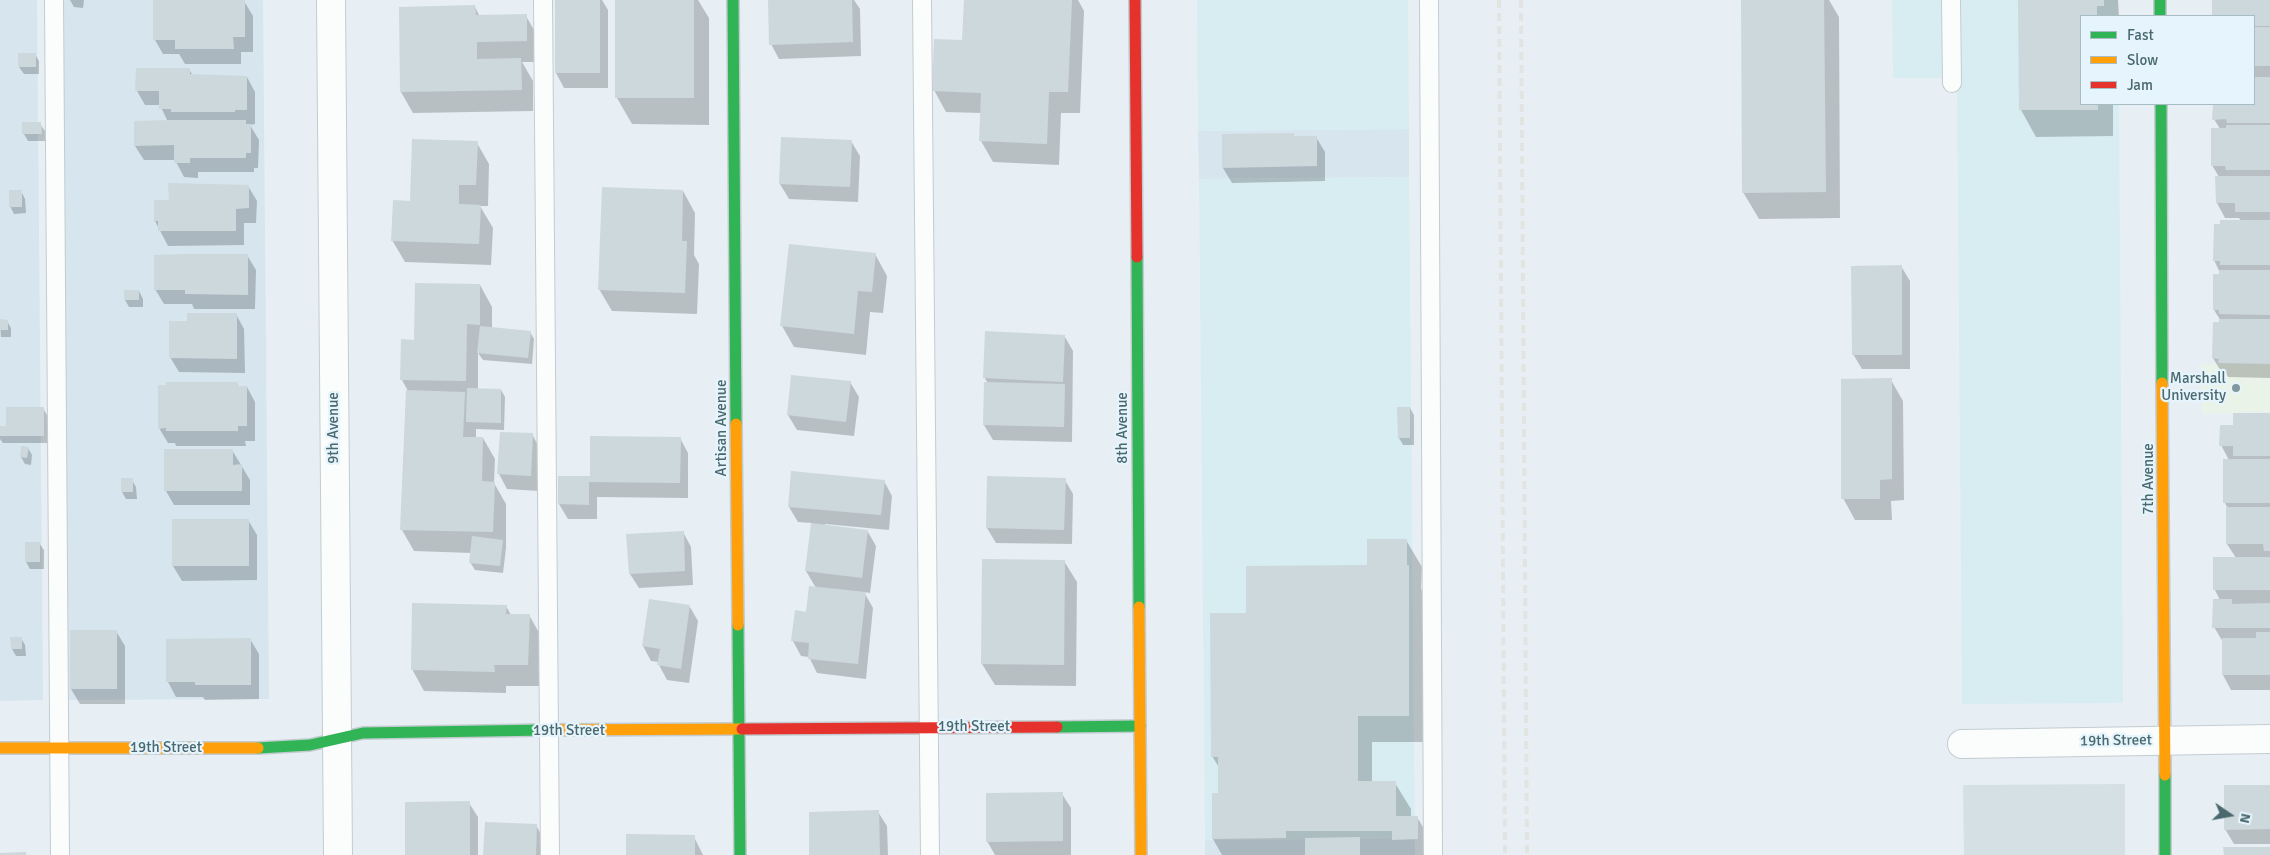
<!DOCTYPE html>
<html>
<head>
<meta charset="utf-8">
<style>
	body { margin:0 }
	#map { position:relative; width:2270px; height:855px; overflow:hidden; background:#e7eff4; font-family:Signika,sans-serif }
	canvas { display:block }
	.legend { position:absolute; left:2080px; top:15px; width:175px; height:90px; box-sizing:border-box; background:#e6f4fd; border:1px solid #a8bcc4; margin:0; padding:6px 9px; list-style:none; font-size:15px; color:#4a696f }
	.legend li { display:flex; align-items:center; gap:10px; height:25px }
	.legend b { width:25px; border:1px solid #a8bcc4 }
	.north { position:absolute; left:2205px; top:790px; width:50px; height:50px; -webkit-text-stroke:4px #e6f4fd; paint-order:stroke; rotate:102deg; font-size:14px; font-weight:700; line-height:20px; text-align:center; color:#4a696f }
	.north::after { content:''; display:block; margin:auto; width:18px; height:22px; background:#4a696f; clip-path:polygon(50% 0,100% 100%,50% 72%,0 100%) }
</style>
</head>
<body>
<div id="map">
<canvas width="2270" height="855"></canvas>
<ul class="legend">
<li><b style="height:6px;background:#30b455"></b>Fast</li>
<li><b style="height:6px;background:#ff9f0a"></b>Slow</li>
<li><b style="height:6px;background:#e5322d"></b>Jam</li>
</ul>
<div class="north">N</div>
</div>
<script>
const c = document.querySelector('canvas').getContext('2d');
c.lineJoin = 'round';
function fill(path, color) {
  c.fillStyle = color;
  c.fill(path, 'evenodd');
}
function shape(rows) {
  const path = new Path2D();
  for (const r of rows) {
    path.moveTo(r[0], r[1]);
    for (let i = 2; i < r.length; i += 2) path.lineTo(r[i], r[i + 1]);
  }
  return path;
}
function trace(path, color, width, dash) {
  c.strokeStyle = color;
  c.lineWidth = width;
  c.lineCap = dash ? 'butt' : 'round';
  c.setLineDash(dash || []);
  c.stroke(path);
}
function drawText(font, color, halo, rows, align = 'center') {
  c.font = font + ' Signika,sans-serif';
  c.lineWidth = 4.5;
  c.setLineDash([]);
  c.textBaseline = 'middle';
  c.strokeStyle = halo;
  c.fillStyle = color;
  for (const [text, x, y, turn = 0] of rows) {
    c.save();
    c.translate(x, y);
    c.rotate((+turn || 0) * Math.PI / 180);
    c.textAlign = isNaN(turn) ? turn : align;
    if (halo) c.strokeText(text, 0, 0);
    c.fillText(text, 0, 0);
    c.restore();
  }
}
fill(shape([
	[0,0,37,0,43,700,0,701],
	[61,0,263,0,269,699,67,700],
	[1409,129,1409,177,1199,179,1198,131],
	[1415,838,1415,855,1205,855,1205,840]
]), '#d6e5ee');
fill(shape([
	[1197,0,1408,0,1409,129,1198,131],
	[1892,0,2118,0,2118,16,2081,16,2081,104,2119,104,2123,703,1962,704,1957,78,1893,78],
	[1409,177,1415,838,1205,840,1199,179]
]), '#d7edf2');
fill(shape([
	[2125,784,2125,855,1964,855,1963,785]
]), '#d5e0e4');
fill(shape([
	[2201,364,2270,364,2270,412,2202,413]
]), '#eaf3e8');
fill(shape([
	[70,0,84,0,83,8,74,7],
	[154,0,244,1,253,16,253,52,241,52,241,64,185,64,179,54,163,54,155,40],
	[556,0,602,0,608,10,608,88,564,88,556,73],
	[617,0,698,0,709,18,709,125,632,124,617,98],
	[769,0,854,0,860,9,861,56,779,59,771,44],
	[965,0,1078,0,1084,11,1080,113,1061,113,1059,165,993,162,981,141,982,113,946,112,934,90,964,42],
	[1742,0,1829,0,1839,17,1840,218,1759,219,1743,192],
	[2026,0,2118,0,2119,16,2081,16,2081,104,2113,104,2113,136,2036,137,2021,110],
	[2213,0,2270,0,2270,378,2228,377,2226,373,2222,373,2213,358,2221,321,2214,310,2221,275,2214,260,2242,222,2239,218,2225,218,2217,203,2217,177,2219,177,2212,165,2220,129,2214,119,2214,104,2254,104,2254,16,2213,16],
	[475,7,480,17,526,16,538,37,539,62,522,62,533,81,533,111,413,113,401,92],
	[35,54,39,61,39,74,24,74,19,67],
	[189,69,193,76,247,77,255,92,255,124,250,125,259,140,258,168,254,168,254,172,198,172,198,178,184,177,175,160,144,160,135,146,168,122,160,105,145,105,137,91],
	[23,124,40,124,45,131,45,141,28,141,24,134],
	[1224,135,1316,137,1325,152,1325,181,1232,183,1223,168],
	[851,141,860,156,858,202,789,199,780,184],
	[477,143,489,164,488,206,480,206,493,228,491,265,405,262,392,240,411,202],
	[248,186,257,201,256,223,244,223,244,245,168,246,155,221,170,202],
	[21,191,25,199,26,213,14,214,10,206],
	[683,191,695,213,694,255,699,264,697,314,612,311,599,289],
	[875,254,887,276,883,313,870,312,866,355,794,347,782,326],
	[247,255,256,270,255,309,194,309,192,304,164,304,155,289],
	[1901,266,1910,281,1910,369,1862,369,1853,354],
	[480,285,492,307,492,328,530,332,534,339,532,364,483,360,478,353,478,389,501,390,505,397,504,430,476,429,476,438,483,438,495,459,494,483,506,504,506,548,503,573,475,570,470,562,472,553,414,551,402,530,408,391,402,380,403,340,416,341],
	[139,291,143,299,143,307,129,307,125,300],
	[236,314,244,329,245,373,179,372,170,357,189,322],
	[0,321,7,321,11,328,11,337,1,337],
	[1065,337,1073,351,1072,442,993,440,984,425,985,383,988,383,984,377],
	[1891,380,1903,401,1904,500,1891,501,1892,520,1855,520,1843,498],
	[850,382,859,397,854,436,797,430,788,415],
	[237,383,239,388,247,387,255,402,255,441,245,441,246,446,176,446,175,443,168,443,159,428],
	[43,408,47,415,48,443,3,443,0,439,0,427,7,427],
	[1410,408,1414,415,1414,445,1403,445,1399,438],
	[2270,414,2270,690,2231,690,2223,675,2223,642,2214,627,2220,600,2215,590,2236,558,2227,544,2227,507,2225,503,2229,460,2221,445,2234,427],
	[532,434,540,449,539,491,507,489,499,474],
	[680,438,688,453,688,498,597,497,597,519,568,519,559,504,591,477],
	[28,448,32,455,31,465,25,464,21,457],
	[232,450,250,480,250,505,174,505,166,491],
	[132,480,136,487,137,499,126,499,122,492],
	[1065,480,1073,494,1072,544,996,543,987,528],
	[884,481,892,496,889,530,825,524,825,526,868,532,876,546,870,593,864,592,873,608,866,679,817,673,809,657,801,656,793,641,816,588,806,571,812,523,798,522,789,507],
	[248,520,257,535,257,580,182,581,173,566],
	[683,532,691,547,693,585,639,588,630,574],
	[1406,540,1422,567,1421,589,1424,593,1424,742,1372,742,1372,783,1395,783,1411,809,1411,817,1417,817,1433,844,1433,855,1222,855,1213,839,1220,794,1220,769,1212,756,1247,614,1368,566],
	[39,543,44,550,44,569,30,569,26,562],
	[983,561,1064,561,1077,582,1076,686,995,685,982,664],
	[506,606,511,615,529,615,541,636,540,686,506,686,506,693,424,691,412,669],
	[690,607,698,621,689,683,667,680,659,665,659,662,651,661,643,646],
	[71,631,116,631,125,646,125,704,80,704,71,689],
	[12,638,21,638,25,645,26,656,16,656,12,649],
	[250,639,259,654,259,699,205,700,203,697,176,697,168,682,167,640],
	[2270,787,2270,844,2234,844,2225,829],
	[1062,794,1071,808,1071,855,995,855,987,841],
	[469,803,478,817,478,855,407,855],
	[878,812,887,826,888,855,811,855],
	[536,825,544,840,544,855,485,855],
	[694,837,703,855,627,855]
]), '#0003');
fill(shape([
	[153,0,245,0,245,37,233,37,234,49,175,49,175,40,153,40],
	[555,0,600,0,600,73,555,73],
	[615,0,694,0,694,98,615,98],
	[768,0,852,0,853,42,769,45],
	[964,0,1072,0,1068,92,1049,92,1047,144,979,141,981,93,932,91,934,39,962,40],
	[1741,0,1824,0,1826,192,1742,193],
	[2018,0,2104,0,2104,6,2097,6,2097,16,2081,16,2081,104,2098,104,2098,110,2019,110],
	[2212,0,2270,0,2270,26,2254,26,2254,16,2212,16],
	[475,5,476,15,527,14,527,41,477,42,477,59,521,58,522,90,400,92,399,7],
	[2254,27,2270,27,2270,66,2254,66],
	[18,53,36,53,36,67,18,67],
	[136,68,190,68,190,74,247,76,247,110,235,110,235,112,171,112,171,109,159,109,159,91,135,91],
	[2254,77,2270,77,2270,123,2227,123,2226,119,2212,120,2213,104,2254,104],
	[171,120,246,120,246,124,251,124,251,153,246,153,246,158,190,158,190,163,174,163,174,145,134,146,134,121],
	[22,122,41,122,42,134,22,134],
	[2226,125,2270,125,2270,170,2226,170,2225,166,2211,166,2211,128,2226,128],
	[1294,133,1294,136,1317,136,1317,166,1222,168,1222,134],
	[781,137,852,140,850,187,779,184],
	[412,139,478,141,476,185,459,185,459,204,481,205,479,244,391,241,393,200,410,201],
	[2215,176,2270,176,2270,212,2235,212,2235,203,2216,203],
	[168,183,249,185,249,208,236,209,236,231,158,231,158,221,154,221,154,200,169,200],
	[602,187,683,190,682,241,687,241,685,293,598,290],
	[9,190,22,190,22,207,9,207],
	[2220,220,2270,220,2270,265,2220,265,2220,261,2213,261,2214,224,2220,224],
	[789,244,876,253,872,292,858,291,854,334,780,326],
	[185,254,248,254,248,295,185,294,185,290,154,290,154,255],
	[1902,265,1902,355,1852,355,1851,266],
	[2219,270,2270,270,2270,315,2219,314,2219,310,2213,310,2213,274,2219,274],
	[415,283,480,284,480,325,467,324,466,381,400,380,401,339,414,340],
	[124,290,139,290,139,300,124,300],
	[187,313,237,313,237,359,169,358,169,321,187,321],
	[0,319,8,320,8,330,0,330],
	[2219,319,2270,319,2270,364,2218,363,2219,359,2212,358,2213,322,2219,322],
	[480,326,531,331,528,358,477,353],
	[985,331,1065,335,1063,382,983,378],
	[791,375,851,381,846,422,787,415],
	[1892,378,1892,479,1880,480,1880,499,1841,499,1841,379],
	[166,382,237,382,238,386,247,386,247,426,238,426,238,431,166,431,166,428,158,429,158,385,166,385],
	[984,382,1065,384,1064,427,983,425],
	[467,388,501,389,501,423,466,422],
	[406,390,465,392,463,437,483,437,482,481,495,482,493,532,400,530],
	[6,407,44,407,44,436,0,436,0,426,6,426],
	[1397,407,1410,407,1410,438,1398,438],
	[2233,413,2270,413,2270,456,2233,456,2233,446,2219,446,2220,425,2233,425],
	[500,432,533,433,531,476,497,474],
	[590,436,681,437,680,483,589,482,589,505,558,504,558,476,590,476],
	[21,446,29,447,27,458,20,457],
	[164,449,233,449,233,465,242,464,242,491,164,491],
	[2223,459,2270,459,2270,503,2223,503],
	[791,471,885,480,881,515,788,507],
	[987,476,1066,478,1064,530,986,528],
	[121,478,133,478,133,492,121,492],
	[2226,507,2270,507,2270,551,2264,551,2263,544,2226,544],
	[172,519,249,519,249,566,172,566],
	[811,523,868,530,862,578,805,571],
	[684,531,685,571,629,574,626,534],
	[472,536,503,540,500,566,469,563],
	[1367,539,1407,539,1407,565,1409,565,1409,716,1358,716,1358,781,1396,781,1396,816,1418,816,1418,839,1392,840,1392,831,1286,831,1286,838,1212,839,1212,793,1218,793,1218,757,1211,757,1210,613,1246,613,1246,566,1367,565],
	[25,542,40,542,40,562,25,562],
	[2213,557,2270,557,2270,590,2213,590],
	[982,559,1065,560,1064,665,981,664],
	[809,586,866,592,858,664,808,659,809,643,791,641,795,610,806,612],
	[649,599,690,605,681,669,657,665,660,649,642,646],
	[2213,599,2232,599,2232,604,2270,603,2270,628,2212,628],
	[412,603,507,605,506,614,530,614,528,665,494,665,495,672,411,670],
	[70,630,117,630,117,689,70,689],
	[2256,632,2270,632,2270,675,2222,675,2222,638,2256,638],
	[10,637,22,637,22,649,11,649],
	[251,638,251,685,195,685,195,682,166,682,166,639],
	[2224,785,2270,785,2270,829,2224,830],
	[1063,792,1063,841,986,842,986,793],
	[470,801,470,855,405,855,405,802],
	[879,810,880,855,809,855,809,812],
	[485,822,537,824,536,855,483,855],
	[626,834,695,835,695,855,626,855],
	[1360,837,1360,855,1305,855,1305,838],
	[2223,847,2270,847,2270,855,2224,855],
	[26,852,26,855,0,855,0,853]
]), '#ccd8dc');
const lane = shape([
	[54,0,60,855],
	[543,0,550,855],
	[922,0,930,855],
	[1429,0,1433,855],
	[1951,0,1952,83]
]);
const street = shape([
	[331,0,338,855],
	[1962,744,2270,739]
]);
const fast = shape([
	[733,0,736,424],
	[2160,0,2160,16],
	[2161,104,2162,383],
	[1137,257,1139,607],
	[738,625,740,855],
	[1057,727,1140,726],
	[258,748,310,745,363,733,546,730],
	[2165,775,2165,855]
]);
const slow = shape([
	[2162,383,2165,775],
	[736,424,738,625],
	[1139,607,1141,855],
	[546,730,742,729],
	[0,748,258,748]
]);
const jam = shape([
	[1135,0,1137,257],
	[742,729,1057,727]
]);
trace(lane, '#c3ccd0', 20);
trace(street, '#c3ccd0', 30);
trace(fast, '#c2ccd0', 14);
trace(slow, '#c2ccd0', 14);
trace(jam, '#c2ccd0', 14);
trace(lane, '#fbfdfd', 18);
trace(street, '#fbfdfd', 28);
trace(fast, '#30b455', 11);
trace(slow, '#ff9f0a', 11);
trace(jam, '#e5322d', 11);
trace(shape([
	[1499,0,1505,855],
	[1521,0,1527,855]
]), '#e1e4e0', 4, [8, 5]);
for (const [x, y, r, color] of [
	[2236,388,5,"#81989e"]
]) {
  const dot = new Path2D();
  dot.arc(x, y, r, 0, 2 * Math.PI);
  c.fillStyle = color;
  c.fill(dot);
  trace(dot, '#e6f4fd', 2);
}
drawText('15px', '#4a696f', '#e6f4fd', [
	["Marshall",2226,379],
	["University",2226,396]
], 'right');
drawText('15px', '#4a696f', '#e6f4fd', [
	["9th Avenue",334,428,-90],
	["Artisan Avenue",722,428,-90],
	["8th Avenue",1123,428,-90],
	["7th Avenue",2149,479,-90],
	["19th Street",974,727],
	["19th Street",569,731],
	["19th Street",2116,741,-1],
	["19th Street",166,748]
]);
</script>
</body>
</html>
